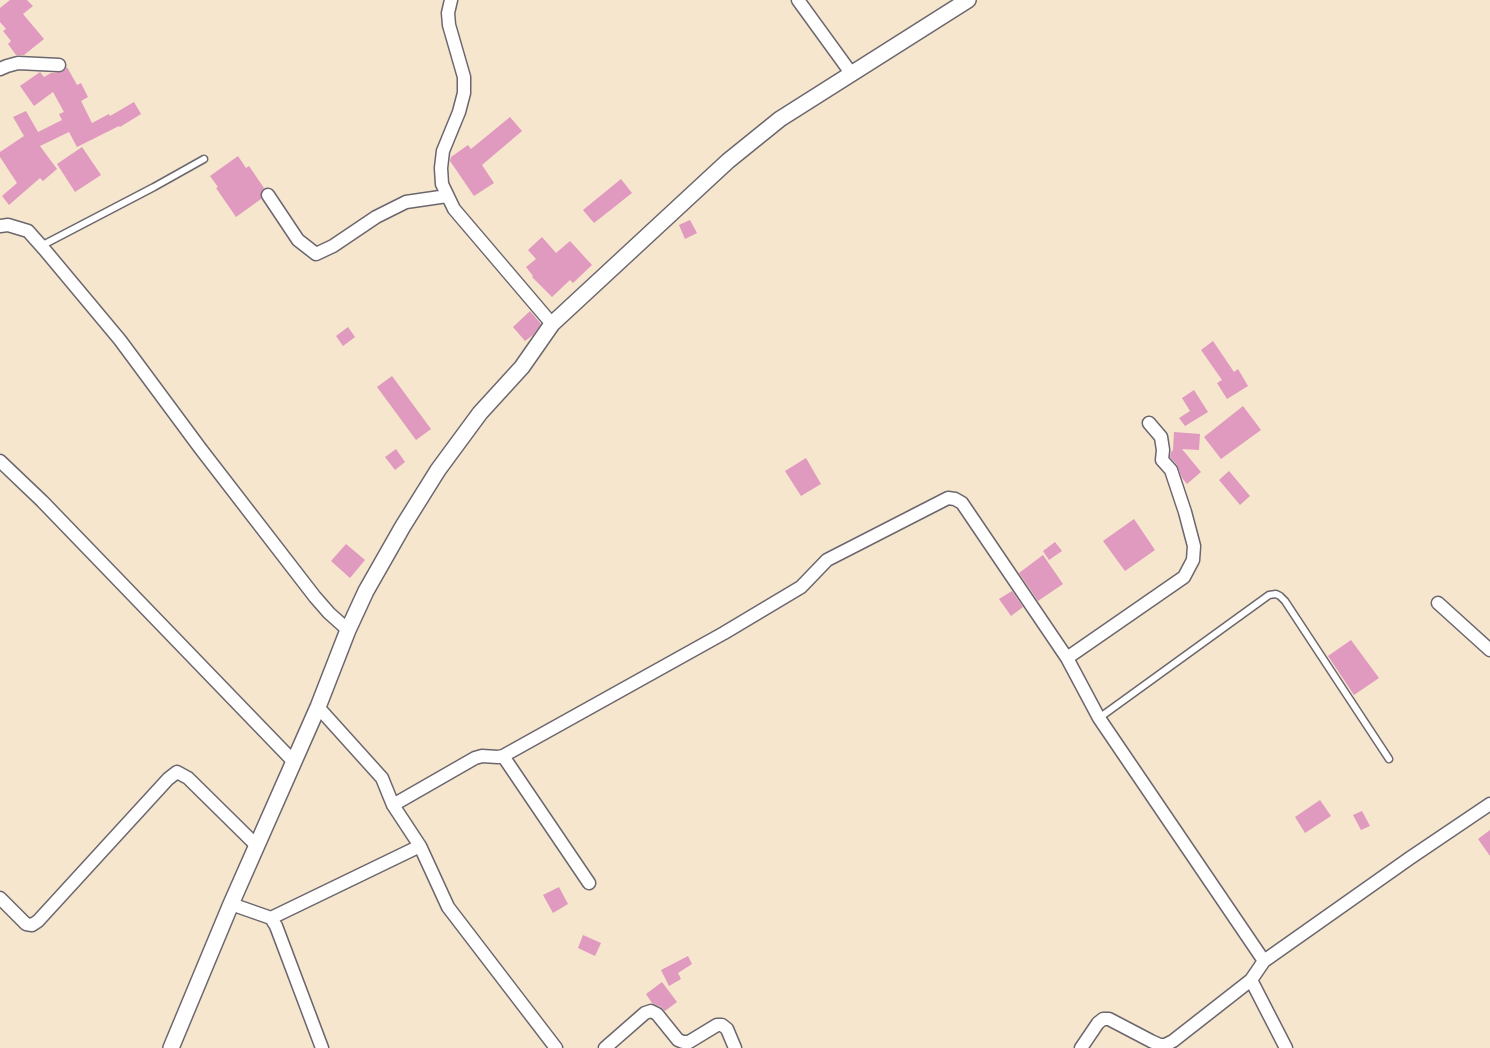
<!DOCTYPE html>
<html>
<head>
<meta charset="utf-8">
<style>
	body { margin:0 }
	canvas { display:block; background:#f6e6cd }
</style>
</head>
<body>
<canvas width="1490" height="1048"></canvas>
<script>
const c = document.querySelector('canvas').getContext('2d');
c.lineJoin = 'round';
function fill(path, color) {
  c.fillStyle = color;
  c.fill(path, 'evenodd');
}
function shape(rows) {
  const path = new Path2D();
  for (const r of rows) {
    path.moveTo(r[0], r[1]);
    for (let i = 2; i < r.length; i += 2) path.lineTo(r[i], r[i + 1]);
  }
  return path;
}
function trace(path, color, width, dash) {
  c.strokeStyle = color;
  c.lineWidth = width;
  c.lineCap = dash ? 'butt' : 'round';
  c.setLineDash(dash || []);
  c.stroke(path);
}
fill(shape([
	[10,0,27,0,33,6,23,14,44,39,24,55,16,55,8,44,11,41,3,31,6,29,0,22,0,8],
	[67,67,77,85,81,83,88,97,81,101,92,123,109,114,110,116,134,102,141,114,120,127,119,126,77,147,69,132,40,146,57,169,43,181,40,178,9,205,2,196,17,183,0,157,0,152,24,136,13,117,26,111,38,132,62,120,59,114,64,112,53,92,34,106,20,86,40,72,44,77,51,73,62,72],
	[510,117,522,131,482,165,494,183,474,196,450,161,451,157,468,145,471,149],
	[82,147,101,175,75,192,57,164],
	[238,156,246,168,249,166,264,188,261,192,261,199,236,217,216,188,218,187,210,176],
	[621,179,632,193,594,223,583,210],
	[690,220,697,233,685,239,679,225],
	[542,237,556,253,570,241,592,265,573,283,570,280,552,297,532,277,533,276,526,267,536,259,528,250],
	[530,311,541,324,533,335,525,341,513,327],
	[348,327,355,337,343,346,336,336],
	[1213,341,1234,372,1238,369,1248,386,1227,399,1217,383,1222,380,1201,350],
	[392,376,431,429,416,440,377,387],
	[1194,390,1208,412,1185,426,1179,418,1190,411,1182,398],
	[1243,406,1261,430,1221,459,1204,437],
	[1174,432,1200,434,1199,450,1182,449,1201,472,1187,484,1182,478,1177,465,1170,457,1171,452,1173,450],
	[396,449,405,462,395,470,385,457],
	[806,458,821,484,801,496,785,471],
	[1229,471,1250,496,1240,505,1219,480],
	[1134,519,1155,550,1125,571,1103,541],
	[1055,542,1062,551,1049,560,1043,551],
	[346,544,365,560,350,578,331,561],
	[1043,555,1063,584,1038,601,1019,573],
	[1012,591,1023,607,1011,616,999,599],
	[1351,640,1379,678,1354,695,1328,656],
	[1320,800,1331,816,1305,833,1295,817],
	[1362,811,1370,826,1361,830,1353,815],
	[1490,830,1490,856,1478,839],
	[559,887,568,904,553,913,543,895],
	[583,935,601,943,595,956,578,948],
	[688,956,692,964,678,973,681,979,669,986,661,970],
	[662,982,677,1002,665,1011,661,1007,652,1003,646,994]
]), '#e099bf');
const service = shape([
	[41,246,154,187,204,159],
	[1099,718,1269,595,1276,594,1280,596,1285,601,1389,759]
]);
const minor = shape([
	[451,0,448,13,449,25,464,77,464,93,459,112,443,151,441,168,442,184,454,209,552,324],
	[798,0,851,73],
	[0,69,7,66,18,63,59,65],
	[268,195,298,240,316,254,333,246,376,217,406,202,447,196],
	[0,226,8,225,28,231,44,249,120,340,200,448,315,597,329,613,348,630],
	[0,461,42,501,294,762],
	[1438,603,1490,650],
	[1067,658,1184,577,1193,560,1194,546,1185,512,1171,470,1162,460,1163,450,1161,437,1149,423],
	[318,707,382,778,393,805,420,846,448,907,556,1048],
	[503,756,589,883],
	[393,805,475,758,482,756,498,757,503,756,724,633,801,587,827,560,948,498,955,499,962,503,1067,658,1099,718,1264,961,1410,858,1490,804],
	[0,898,26,924,32,925,38,921,168,779,177,772,188,778,257,846],
	[231,904,271,918,276,926,322,1048],
	[271,918,420,846],
	[1251,980,1286,1048],
	[605,1048,645,1013,651,1011,657,1014,678,1040,683,1042,689,1042,717,1025,722,1025,727,1029,735,1048],
	[1081,1048,1098,1023,1103,1019,1109,1019,1151,1041,1160,1045,1165,1045,1173,1041,1251,980,1264,961]
]);
const tertiary = shape([
	[171,1048,231,904,318,707,348,630,366,591,403,526,438,470,480,413,522,367,552,324,728,161,780,119,968,0]
]);
trace(service, '#6c676e', 9);
trace(minor, '#6c676e', 15);
trace(tertiary, '#6c676e', 18);
trace(service, '#fff', 6);
trace(minor, '#fff', 12);
trace(tertiary, '#fff', 15);
</script>
</body>
</html>
